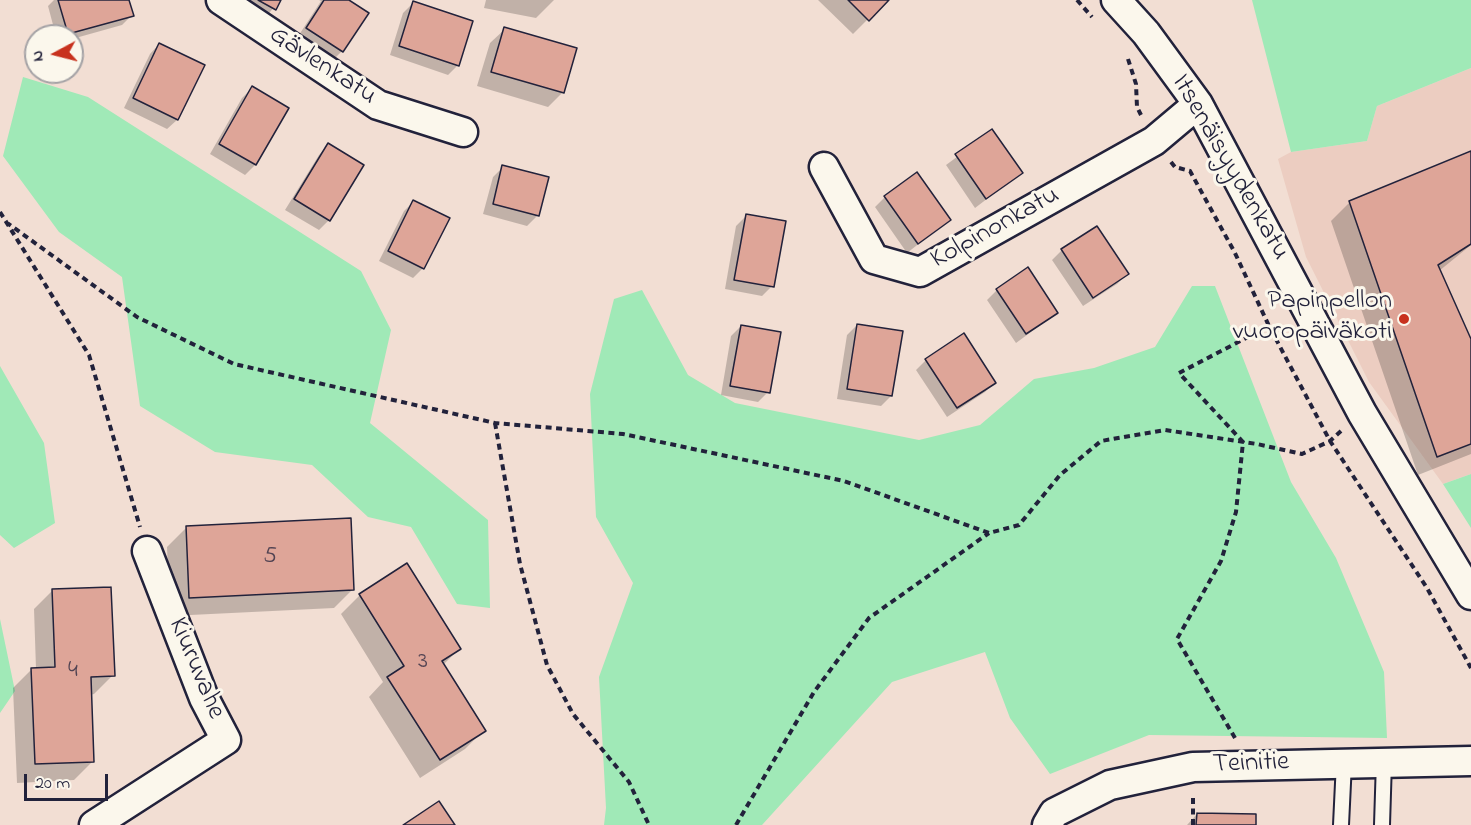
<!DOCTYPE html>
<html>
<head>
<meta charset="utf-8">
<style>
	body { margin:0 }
	#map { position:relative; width:1471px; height:825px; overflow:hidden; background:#f2ded3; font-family:"Indie Flower",sans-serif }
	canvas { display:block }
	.north { position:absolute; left:24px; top:24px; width:60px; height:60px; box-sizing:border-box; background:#fbf7ec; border:2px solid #a4a2a5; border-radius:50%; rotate:263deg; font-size:16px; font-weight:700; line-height:24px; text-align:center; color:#22223b }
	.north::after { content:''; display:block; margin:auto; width:21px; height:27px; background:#c8321e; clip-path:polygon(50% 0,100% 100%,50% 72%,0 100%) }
	.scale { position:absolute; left:24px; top:774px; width:84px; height:27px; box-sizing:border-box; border:3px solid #22223b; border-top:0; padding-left:8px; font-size:18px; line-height:21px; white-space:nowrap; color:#22223b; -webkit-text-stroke:4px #fbf7ec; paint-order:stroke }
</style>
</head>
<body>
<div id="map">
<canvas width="1471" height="825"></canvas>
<div class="north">N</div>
<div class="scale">20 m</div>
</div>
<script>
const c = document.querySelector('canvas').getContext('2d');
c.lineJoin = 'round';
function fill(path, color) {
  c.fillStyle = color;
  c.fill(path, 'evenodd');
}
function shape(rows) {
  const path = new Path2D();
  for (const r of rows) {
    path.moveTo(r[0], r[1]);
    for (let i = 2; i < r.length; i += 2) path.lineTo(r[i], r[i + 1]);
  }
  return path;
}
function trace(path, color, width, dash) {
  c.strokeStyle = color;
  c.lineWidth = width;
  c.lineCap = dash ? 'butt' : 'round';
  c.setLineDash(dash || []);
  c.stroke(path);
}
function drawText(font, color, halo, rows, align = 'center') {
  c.font = font + ' "Indie Flower",sans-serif';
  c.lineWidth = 6;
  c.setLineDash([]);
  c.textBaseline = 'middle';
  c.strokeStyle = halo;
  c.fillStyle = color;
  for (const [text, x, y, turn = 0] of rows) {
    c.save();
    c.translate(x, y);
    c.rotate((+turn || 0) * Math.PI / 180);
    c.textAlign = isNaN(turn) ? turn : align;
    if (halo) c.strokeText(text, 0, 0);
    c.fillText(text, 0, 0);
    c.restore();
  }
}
fill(shape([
	[1471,68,1471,474,1443,484,1369,382,1306,257,1278,159,1291,152,1367,141,1377,106]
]), '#eccdc1');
fill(shape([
	[1252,0,1471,0,1471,68,1377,106,1367,141,1291,152],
	[23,77,88,97,361,271,391,330,370,423,488,520,490,608,457,604,411,527,368,517,312,465,215,452,140,406,122,277,59,232,3,156],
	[1192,286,1215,286,1291,482,1336,558,1384,672,1387,738,1149,735,1050,774,1010,718,985,652,892,682,762,825,604,825,606,808,599,677,633,583,596,517,590,394,614,299,642,290,688,375,735,403,919,440,980,425,1034,379,1094,368,1155,347],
	[0,366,44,443,55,523,14,548,0,535],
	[1471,474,1471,528,1443,484],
	[0,619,15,691,0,713]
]), '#a0e9b7');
fill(shape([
	[54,0,128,0,132,15,122,25,72,39,72,36,56,36,48,6],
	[218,0,280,0,260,24],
	[319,0,346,0,342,51,332,61,297,38,321,1],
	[486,0,554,0,536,18,484,8],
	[818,0,887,0,853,34],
	[413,3,458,65,448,75,390,55,403,13],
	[505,29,563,92,548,107,477,86,490,43],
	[159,44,203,65,177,120,167,129,124,108,150,54],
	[252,88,287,108,255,165,245,175,210,154,242,98],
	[992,131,1021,173,975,208,946,165],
	[328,145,362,165,329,220,319,230,285,210,319,155],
	[1471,153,1471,245,1439,271,1471,343,1471,454,1418,475,1331,221,1350,202],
	[503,167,537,216,527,226,483,214,493,177],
	[885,197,949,220,907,253,875,207],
	[414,201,423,268,413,278,379,261,404,211],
	[746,216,772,286,762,296,725,289,736,226],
	[1062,250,1127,274,1117,284,1083,306,1052,260],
	[997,290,1057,313,1016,343,987,300],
	[857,325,891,396,881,406,837,399,847,335],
	[741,326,768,392,758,402,721,395,731,336],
	[926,360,995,382,985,392,947,417,916,370],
	[186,528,353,589,334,608,170,616,167,547],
	[406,565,459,649,443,665,484,730,465,749,420,778,369,697,383,682,341,614,360,595],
	[53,590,113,675,94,694,90,695,93,761,74,780,17,783,13,688,32,669,36,669,34,609],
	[1197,814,1254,825,1187,825]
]), '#0003');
const building = shape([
	[58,0,129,0,134,16,68,34,58,0],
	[258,0,281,0,276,10,258,0],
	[324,0,349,0,369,13,343,52,306,28,324,0],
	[848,0,889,0,869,21,848,0],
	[413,1,473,21,459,66,399,46,413,1],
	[504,27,577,48,564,93,491,72,504,27],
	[159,43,205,65,178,120,133,98,159,43],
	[252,86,289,108,256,165,219,144,252,86],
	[992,129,1023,173,986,199,955,154,992,129],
	[328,143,364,165,330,221,294,199,328,143],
	[1471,151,1471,244,1438,265,1471,339,1471,444,1437,457,1349,201,1471,151],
	[502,165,549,177,539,216,493,204,502,165],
	[917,172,951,220,918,244,884,196,917,172],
	[413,200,450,218,424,269,388,251,413,200],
	[746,214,786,221,774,287,734,280,746,214],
	[1097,226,1129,274,1093,298,1061,249,1097,226],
	[1028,267,1058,313,1026,334,996,289,1028,267],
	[857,324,903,331,892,396,847,389,857,324],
	[741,325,781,332,770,393,730,386,741,325],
	[964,333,996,383,957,408,925,359,964,333],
	[351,518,354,590,189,598,186,526,351,518],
	[407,563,461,649,442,661,486,731,440,760,387,677,404,666,359,594,407,563],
	[111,587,115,676,91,677,94,762,35,764,31,668,55,667,52,589,111,587],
	[439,801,455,825,403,825,439,801],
	[1197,813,1256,814,1256,825,1196,825,1197,813]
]);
fill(building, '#dea598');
trace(building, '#22223b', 1.5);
const service = shape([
	[1341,825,1344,762],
	[1382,825,1384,761]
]);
const minor = shape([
	[221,0,378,105,463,132],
	[1116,0,1146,33,1198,104,1362,413,1471,595],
	[824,167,874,259,920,272,1154,141,1198,104],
	[94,825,226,740,204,698,147,551],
	[1047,825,1054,813,1110,785,1193,767,1471,761]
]);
trace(service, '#22223b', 18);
trace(minor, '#22223b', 33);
trace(shape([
	[1077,0,1092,17],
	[1128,59,1136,84,1137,107,1141,115],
	[1171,162,1175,167,1190,171,1235,253,1269,326,1330,441,1427,588,1471,668],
	[0,212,89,355,140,527],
	[6,222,137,317,234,364,495,423,623,434,844,481,989,533,1019,525,1060,475,1101,441,1165,430,1257,444,1302,454,1330,441,1341,431],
	[495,423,520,564,547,665,573,714,629,782,649,825],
	[1235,738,1177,639,1221,561,1236,512,1243,442,1179,373,1269,326],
	[736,825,814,692,869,618,989,533],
	[1193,825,1193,795]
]), '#22223b', 4, [6, 4.5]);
trace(service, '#fbf7ec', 14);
trace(minor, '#fbf7ec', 28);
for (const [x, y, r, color] of [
	[1404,319,6,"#c8321e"]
]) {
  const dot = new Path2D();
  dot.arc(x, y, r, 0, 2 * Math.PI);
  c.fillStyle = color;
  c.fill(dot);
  trace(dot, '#fbf7ec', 2);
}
drawText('24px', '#514352', null, [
	["5",270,558],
	["3",423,663],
	["4",73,672]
]);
drawText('27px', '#22223b', '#fbf7ec', [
	["Gävlenkatu",322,67,33],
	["Itsenäisyydenkatu",1229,168,60],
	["Kolpinonkatu",996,229,-29],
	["Kiuruvahe",195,669,67],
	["Teinitie",1251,765,-2]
]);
drawText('27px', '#22223b', '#fbf7ec', [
	["Papinpellon",1392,303],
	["vuoropäiväkoti",1392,334]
], 'right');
</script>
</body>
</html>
